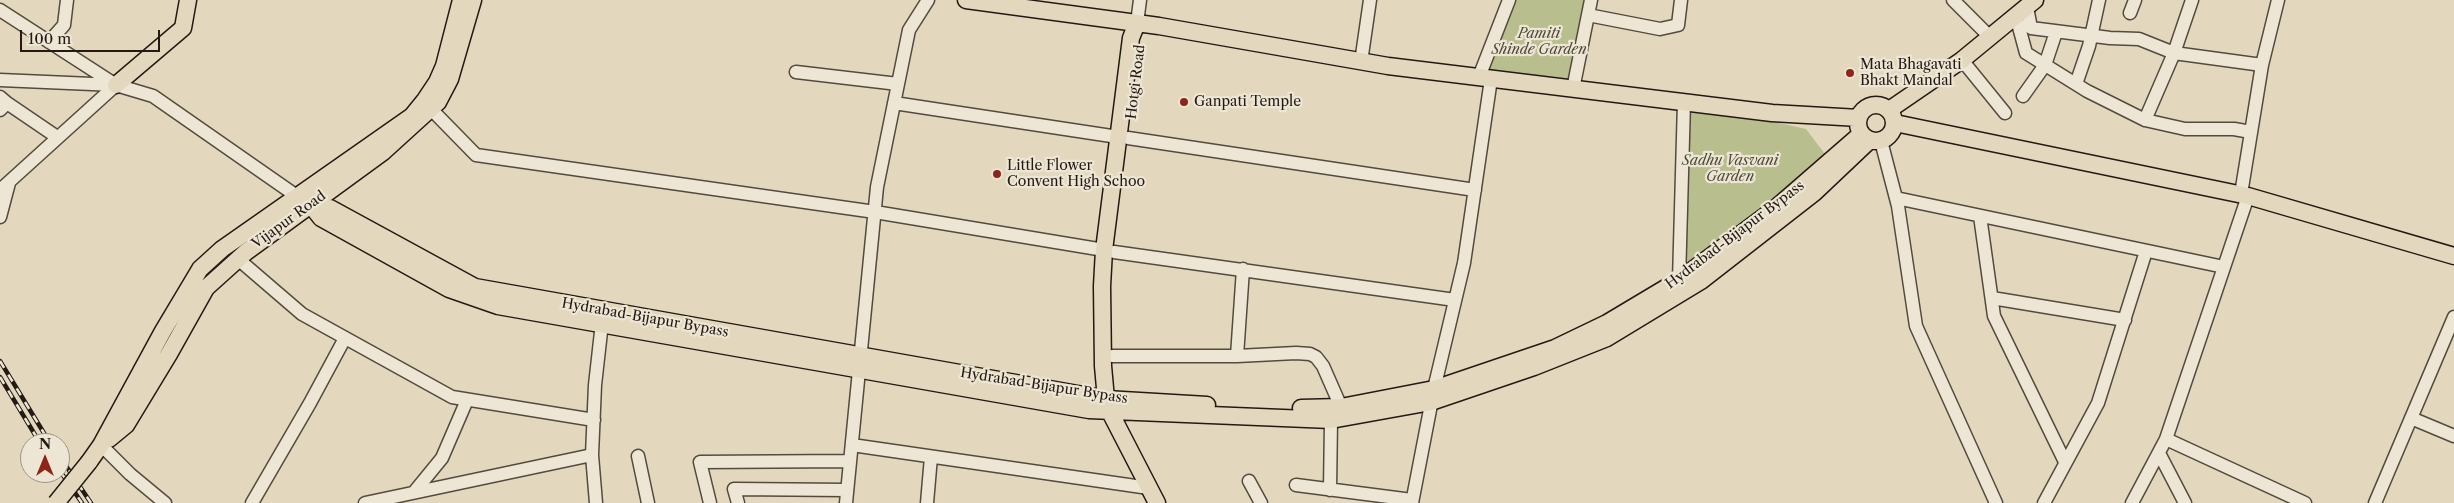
<!DOCTYPE html>
<html>
<head>
<meta charset="utf-8">
<style>
	body { margin:0 }
	#map { position:relative; width:2454px; height:503px; overflow:hidden; background:#e3d8bd; font-family:"Libre Caslon Text",serif }
	canvas { display:block }
	.north { position:absolute; left:20px; top:433px; width:50px; height:50px; box-sizing:border-box; background:#ede6d4; border:1px solid #9d9487; border-radius:50%; rotate:0deg; font-size:14px; font-weight:700; line-height:20px; text-align:center; color:#241a14 }
	.north::after { content:''; display:block; margin:auto; width:18px; height:22px; background:#8f2418; clip-path:polygon(50% 0,100% 100%,50% 72%,0 100%) }
	.scale { position:absolute; left:20px; top:30px; width:140px; height:22px; box-sizing:border-box; border:2px solid #241a14; border-top:0; padding-left:6px; font-size:15px; line-height:18px; white-space:nowrap; color:#241a14; -webkit-text-stroke:4px #ede6d4; paint-order:stroke }
</style>
</head>
<body>
<div id="map">
<canvas width="2454" height="503"></canvas>
<div class="north">N</div>
<div class="scale">100 m</div>
</div>
<script>
const c = document.querySelector('canvas').getContext('2d');
c.lineJoin = 'round';
function fill(path, color) {
  c.fillStyle = color;
  c.fill(path, 'evenodd');
}
function shape(rows) {
  const path = new Path2D();
  for (const r of rows) {
    if (r.length === 3) {
      path.moveTo(r[0] + r[2], r[1]);
      path.arc(r[0], r[1], r[2], 0, 2 * Math.PI);
      continue;
    }
    path.moveTo(r[0], r[1]);
    for (let i = 2; i < r.length; i += 2) path.lineTo(r[i], r[i + 1]);
  }
  return path;
}
function trace(path, color, width, dash) {
  c.strokeStyle = color;
  c.lineWidth = width;
  c.lineCap = dash ? 'butt' : 'round';
  c.setLineDash(dash || []);
  c.stroke(path);
}
function drawText(font, color, halo, rows, align = 'center') {
  c.font = font + ' "Libre Caslon Text",serif';
  c.lineWidth = 4.5;
  c.setLineDash([]);
  c.textBaseline = 'middle';
  c.strokeStyle = halo;
  c.fillStyle = color;
  for (const [text, x, y, turn = 0] of rows) {
    c.save();
    c.translate(x, y);
    c.rotate((+turn || 0) * Math.PI / 180);
    c.textAlign = isNaN(turn) ? turn : align;
    if (halo) c.strokeText(text, 0, 0);
    c.fillText(text, 0, 0);
    c.restore();
  }
}
fill(shape([
	[1509,0,1591,0,1573,89,1479,77],
	[1684,102,1806,129,1825,154,1802,182,1685,275,1675,178]
]), '#b8be8e');
const minor = shape([
	[1953,0,1991,38],
	[2027,7,2031,28,2110,38,2139,39,2174,53,2262,65],
	[0,10,116,85,153,96,298,197],
	[2130,13,2135,0],
	[1588,15,1660,29,1678,25,1681,0],
	[2016,16,2026,53,2087,91,2145,120,2185,129,2234,129,2251,132],
	[1137,23,1140,0],
	[49,42,64,25,67,0],
	[1962,60,2005,113],
	[1361,62,1370,0],
	[796,72,898,84],
	[1479,77,1509,0],
	[0,80,115,85],
	[2076,84,2089,46,2099,0],
	[1573,89,1591,0],
	[2023,96,2045,65,2056,32],
	[0,97,7,103,0,110],
	[7,103,57,137],
	[894,103,1118,137],
	[431,109,476,155,875,212,1104,250],
	[2145,120,2174,53,2192,0],
	[1128,138,1475,190],
	[1881,141,1898,206,1916,326,1996,503],
	[0,190,116,85],
	[2241,194,2262,65,2278,0],
	[1896,198,2224,267],
	[1980,216,1994,316,2065,462],
	[0,217,9,183],
	[1114,252,1455,300],
	[238,259,302,314,452,397,594,420],
	[1679,280,1684,102],
	[1992,298,2125,320],
	[1112,356,1237,356,1243,269],
	[1237,356,1296,353,1310,354,1316,357,1323,366,1341,407],
	[2411,418,2454,436],
	[2166,439,2305,503],
	[101,445,130,474,165,503],
	[852,445,1149,488],
	[2160,455,2185,503],
	[638,456,648,503],
	[1249,481,1261,503],
	[1296,485,1412,500],
	[1330,490,1331,420],
	[415,491,442,458,467,400],
	[252,503,310,403,345,338],
	[365,503,592,455],
	[596,503,592,455,595,385,602,323],
	[710,503,700,462,850,461],
	[738,503,734,489,847,490],
	[846,503,877,187,909,30,928,0],
	[927,503,931,457],
	[1412,503,1434,389,1464,263,1491,79],
	[2044,503,2098,403,2146,251],
	[2132,503,2166,439,2248,196],
	[2375,503,2454,317]
]);
const major = shape([
	[966,0,1159,26,1388,66,1772,113,1859,118],
	[1137,23,1131,38,1104,250,1102,286,1103,366,1106,399,1110,412,1157,503],
	[116,85,183,28,188,0],
	[1876,123,18],
	[1889,110,1962,60,2035,0],
	[1895,123,2248,196,2454,256],
	[298,197,310,204,330,208,475,287,1106,399,1207,405],
	[310,204,321,218,449,289,498,306,1089,410,1331,420,1431,402,1534,367,1607,338,1701,281,1814,193,1870,140],
	[1301,408,1341,407,1434,389,1555,348,1607,323,1679,280,1777,207,1861,134],
	[109,439,126,425,169,354,206,288,246,252,383,152,438,102,450,79,473,0],
	[89,462,101,445,163,331,200,269,222,249,412,116,425,100,437,82,444,66,461,0]
]);
trace(minor, '#544a3e', 15);
trace(major, '#241a14', 19);
trace(minor, '#ede6d4', 12);
trace(major, '#e3d8bd', 16);
const rail = shape([
	[0,361,50,443],
	[0,377,40,443],
	[60,457,91,503],
	[60,471,82,503]
]);
trace(rail, '#241a14', 4.5);
trace(rail, '#ede6d4', 2.5, [8]);
const majorBridge = shape([
	[56,503,89,462]
]);
trace(majorBridge, '#241a14', 19, []);
trace(majorBridge, '#e3d8bd', 16);
for (const [x, y, r, color] of [
	[1850,73,5,"#8f2418"],
	[1184,102,5,"#8f2418"],
	[997,174,5,"#8f2418"]
]) {
  const dot = new Path2D();
  dot.arc(x, y, r, 0, 2 * Math.PI);
  c.fillStyle = color;
  c.fill(dot);
  trace(dot, '#ede6d4', 2);
}
drawText('italic 14px', '#504b39', '#ede6d4', [
	["Pamiti",1539,34],
	["Shinde Garden",1539,50],
	["Sadhu Vasvani",1730,161],
	["Garden",1730,177]
]);
drawText('14px', '#241a14', '#ede6d4', [
	["Mata Bhagavati",1860,65],
	["Bhakt Mandal",1860,81],
	["Ganpati Temple",1194,102],
	["Little Flower",1007,166],
	["Convent High Schoo",1007,182]
], 'left');
drawText('14px', '#241a14', '#ede6d4', [
	["Hotgi Road",1136,82,-83],
	["Vijapur Road",289,220,-36],
	["Hydrabad-Bijapur Bypass",1735,235,-37],
	["Hydrabad-Bijapur Bypass",645,318,10],
	["Hydrabad-Bijapur Bypass",1044,386,9]
]);
</script>
</body>
</html>
